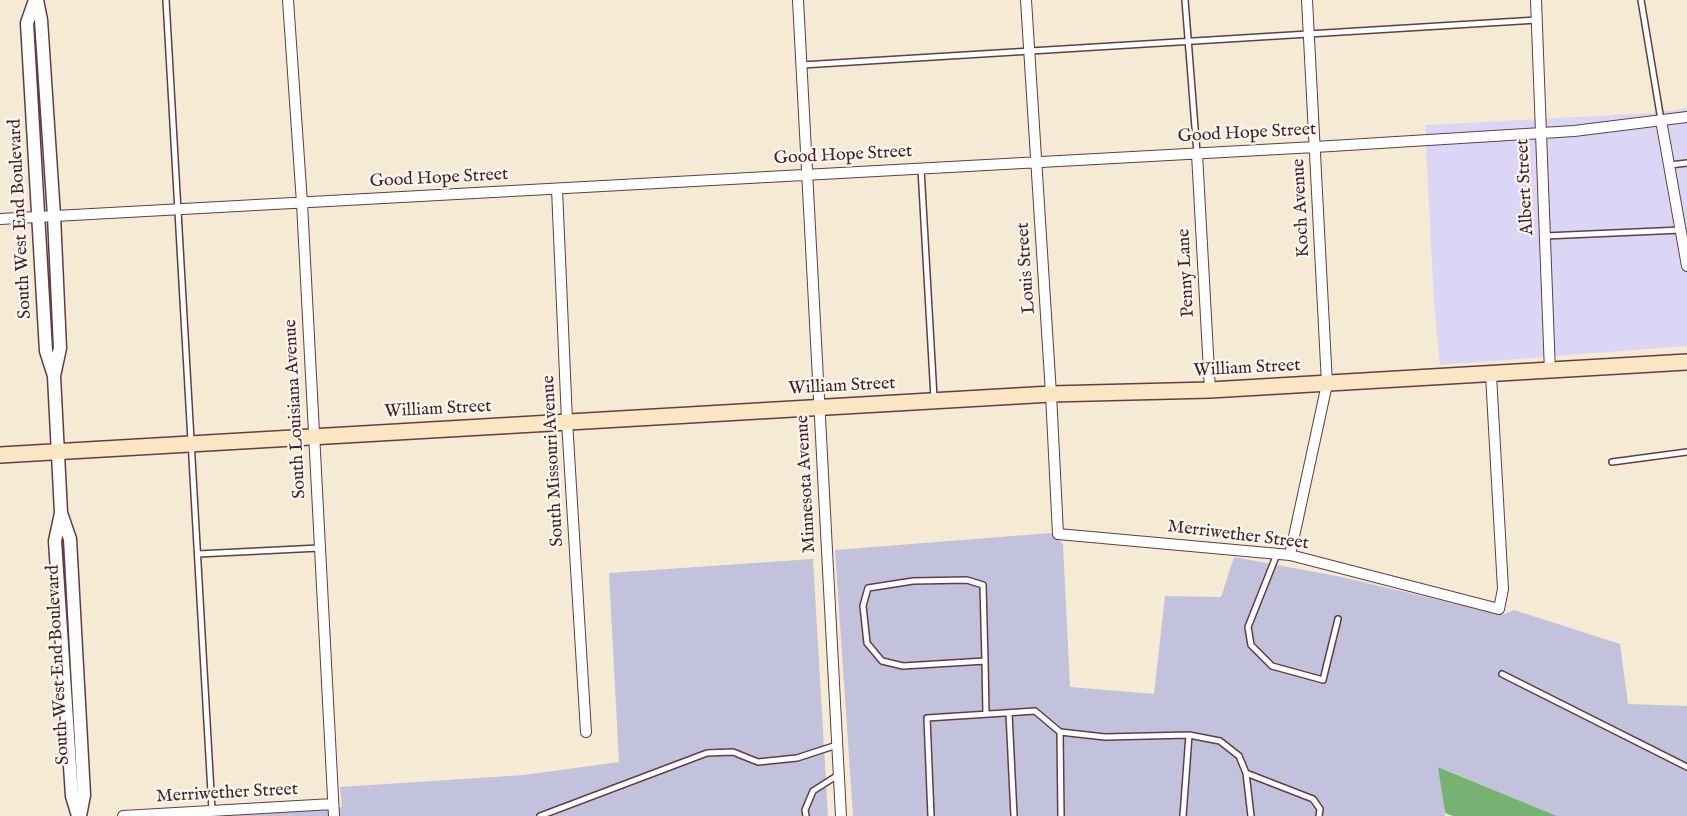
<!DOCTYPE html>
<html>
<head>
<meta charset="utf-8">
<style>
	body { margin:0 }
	canvas { display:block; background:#f5ead3 }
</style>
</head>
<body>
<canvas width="1687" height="816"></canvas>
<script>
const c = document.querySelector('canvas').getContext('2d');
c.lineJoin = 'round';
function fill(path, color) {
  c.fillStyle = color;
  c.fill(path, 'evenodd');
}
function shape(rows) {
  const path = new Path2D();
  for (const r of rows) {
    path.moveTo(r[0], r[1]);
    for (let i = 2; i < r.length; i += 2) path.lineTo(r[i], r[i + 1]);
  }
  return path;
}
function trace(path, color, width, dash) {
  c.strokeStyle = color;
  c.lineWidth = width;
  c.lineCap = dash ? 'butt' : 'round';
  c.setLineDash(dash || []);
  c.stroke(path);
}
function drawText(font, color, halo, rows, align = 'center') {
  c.font = font + ' "IM FELL English",serif';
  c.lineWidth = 4.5;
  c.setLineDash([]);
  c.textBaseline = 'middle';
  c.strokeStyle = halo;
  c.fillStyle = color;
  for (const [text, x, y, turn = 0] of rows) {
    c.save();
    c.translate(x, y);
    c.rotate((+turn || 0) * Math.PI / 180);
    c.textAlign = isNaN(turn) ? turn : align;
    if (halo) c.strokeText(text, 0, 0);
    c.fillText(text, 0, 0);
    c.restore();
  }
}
fill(shape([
	[1687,108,1687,346,1440,365,1434,304,1425,125,1653,113]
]), '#dcd6f6');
fill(shape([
	[1051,533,1063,544,1070,687,1154,694,1165,596,1221,597,1234,557,1342,577,1502,615,1514,610,1620,644,1628,704,1687,706,1687,816,1557,816,1439,767,1445,816,853,816,835,550],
	[813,559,828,816,231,816,342,807,340,787,524,775,619,762,609,573]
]), '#c2c2dc');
fill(shape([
	[1438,767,1557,816,1453,816,1445,813]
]), '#78b272');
const service = shape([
	[166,0,212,810],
	[1185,0,1197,153],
	[1641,0,1661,120],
	[802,65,1537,20],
	[1670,165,1687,163],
	[921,169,934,398],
	[1545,236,1681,230],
	[1612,462,1687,452],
	[198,554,319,548],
	[1277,554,1248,627,1251,645,1272,666,1323,680,1338,619],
	[985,661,903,666,882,661,867,643,863,606,868,588,913,581,967,580,983,585,985,661,986,714],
	[1502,674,1687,767],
	[1009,713,1014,816],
	[1246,773,1313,799,1320,809,1319,816],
	[540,816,707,753,733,752,758,762,797,758,837,745],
	[806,816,805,810,813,791,838,775],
	[931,816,927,718,1035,711,1060,732],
	[1061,816,1060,732,1105,737,1189,735,1220,741,1239,756,1246,773,1251,816],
	[1183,816,1189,735]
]);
const minor = shape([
	[288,0,302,203,334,816],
	[798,0,841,816],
	[1026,0,1051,394,1058,534,1290,555,1499,609,1503,589,1491,375],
	[1536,0,1550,372],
	[1661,120,1687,266],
	[1197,154,1210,390],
	[557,189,567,421,586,732],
	[0,219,1315,147,1574,131,1687,117],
	[1290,555,1327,384,1307,0],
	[123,816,333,804]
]);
const tertiary = shape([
	[35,0,27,23,46,351,54,376,61,513,70,539,84,795,80,816],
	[37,0,41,20,54,216,60,348,54,376],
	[61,513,55,541,72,796,78,816]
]);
const secondary = shape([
	[0,455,1051,394,1210,390,1687,362]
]);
trace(service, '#643d44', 8);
trace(minor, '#643d44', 12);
trace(tertiary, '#643d44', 15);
trace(secondary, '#643d44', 18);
trace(service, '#fff', 5);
trace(minor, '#fff', 10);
trace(tertiary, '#fff', 12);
trace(secondary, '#fbe6c4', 15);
drawText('18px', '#4a1f2b', '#fbf7ec', [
	["Good Hope Street",1247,134,-3],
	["Good Hope Street",843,156,-3],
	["Good Hope Street",439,179,-3],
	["Albert Street",1526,187,-93],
	["Koch Avenue",1302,208,-93],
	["South West End Boulevard",21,219,-93],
	["Louis Street",1027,268,-94],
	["Penny Lane",1187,273,-93],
	["William Street",1247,369,-3],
	["William Street",842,387,-3],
	["South Louisiana Avenue",296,409,-93],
	["William Street",438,410,-3],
	["South Missouri Avenue",554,461,-93],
	["Minnesota Avenue",807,484,-93],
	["Merriwether Street",1238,536,7],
	["South West End Boulevard",59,665,-93],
	["Merriwether Street",227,794,-3]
]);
</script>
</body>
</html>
